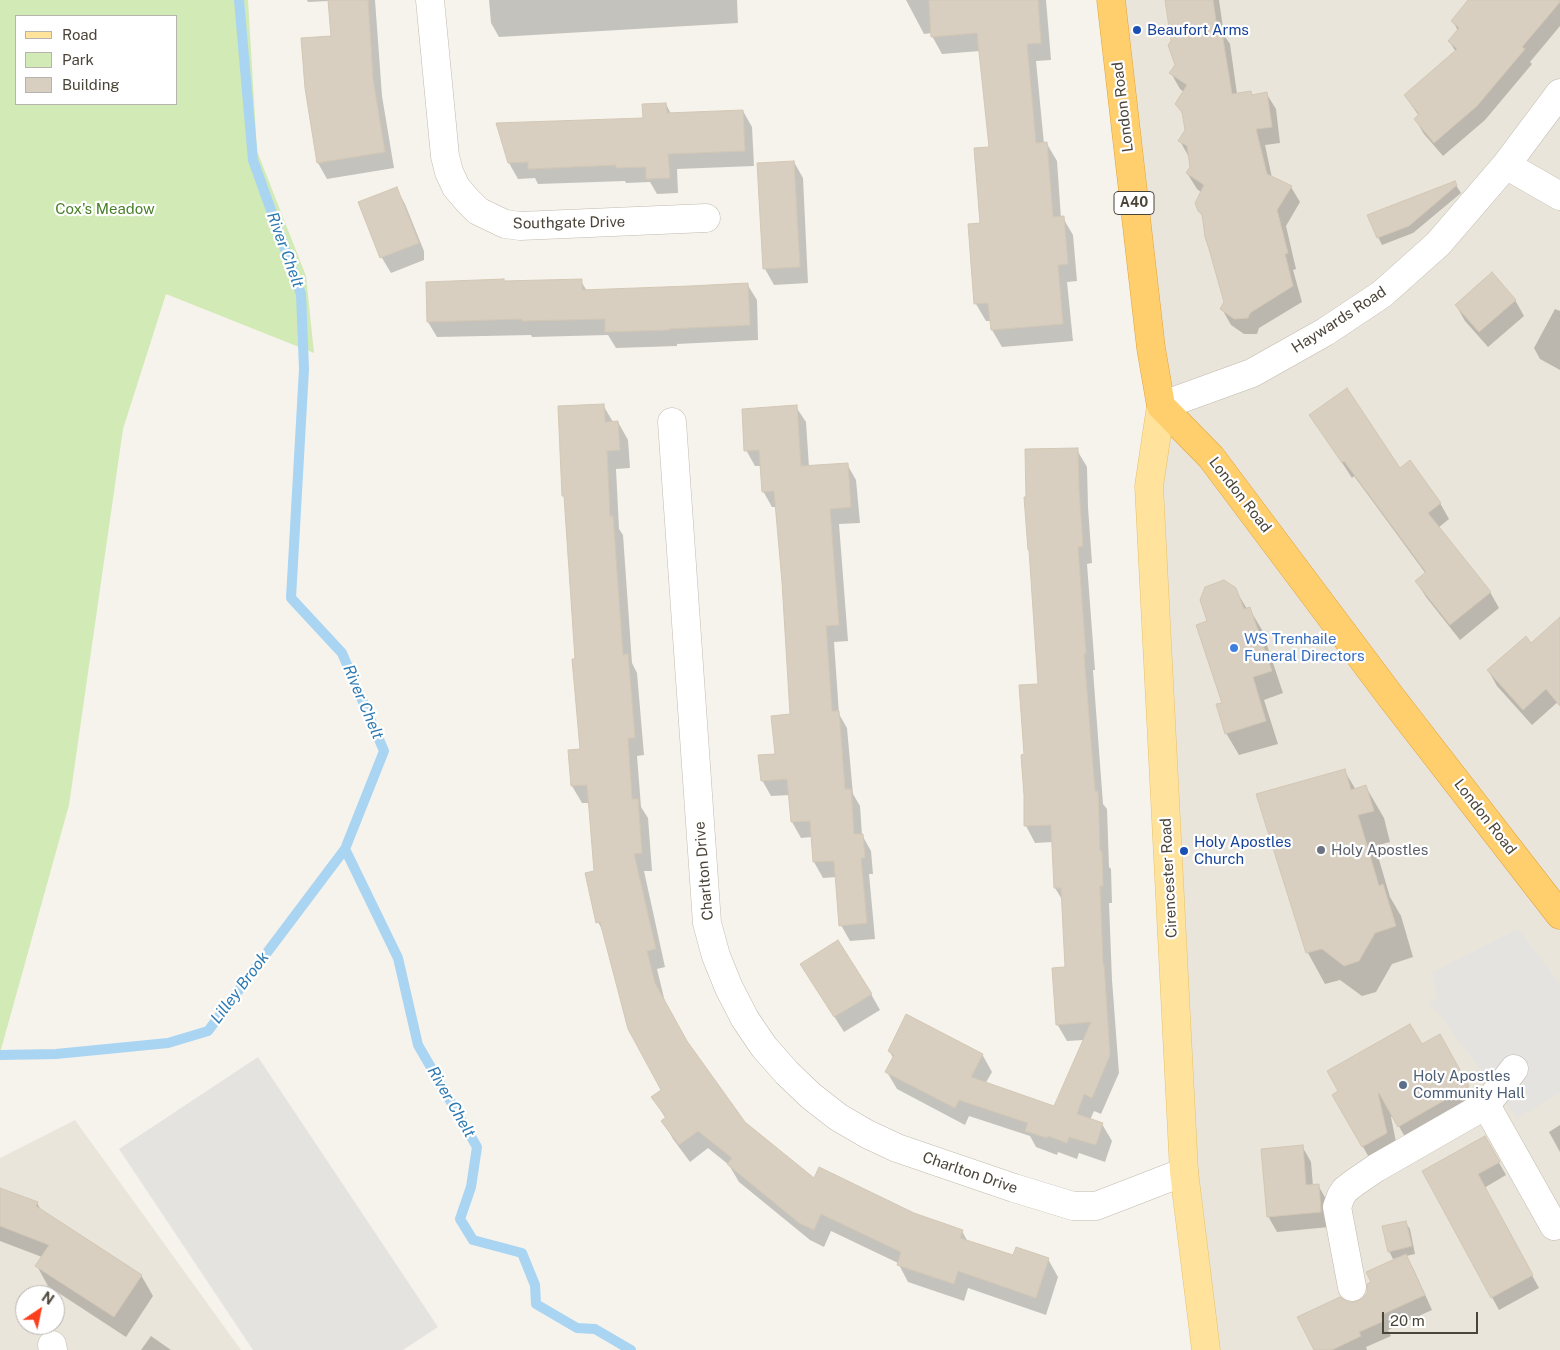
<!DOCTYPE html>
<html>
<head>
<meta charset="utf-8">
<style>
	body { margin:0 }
	#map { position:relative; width:1560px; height:1350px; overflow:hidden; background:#f6f3ec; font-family:"Public Sans",sans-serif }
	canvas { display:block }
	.legend { position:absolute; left:15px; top:15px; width:162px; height:90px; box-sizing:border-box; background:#fff; border:1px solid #b7b4b0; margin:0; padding:6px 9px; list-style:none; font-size:15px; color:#4b4439 }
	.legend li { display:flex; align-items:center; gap:10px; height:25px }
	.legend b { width:25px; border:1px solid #b7b4b0 }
	.north { position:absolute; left:15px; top:1285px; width:50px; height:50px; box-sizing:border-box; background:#fff; border:1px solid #b7b4b0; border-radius:50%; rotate:34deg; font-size:14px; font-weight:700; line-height:20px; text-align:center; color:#4b4439 }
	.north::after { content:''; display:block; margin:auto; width:18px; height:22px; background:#fc3f1d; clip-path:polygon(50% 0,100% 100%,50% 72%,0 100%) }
	.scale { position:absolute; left:1382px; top:1312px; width:96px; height:22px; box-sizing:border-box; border:2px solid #4b4439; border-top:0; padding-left:6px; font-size:15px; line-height:18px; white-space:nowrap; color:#4b4439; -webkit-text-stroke:4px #fff; paint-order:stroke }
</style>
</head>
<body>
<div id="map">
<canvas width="1560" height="1350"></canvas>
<ul class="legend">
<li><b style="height:6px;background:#ffe39c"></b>Road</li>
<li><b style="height:14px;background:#d2eab5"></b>Park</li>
<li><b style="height:14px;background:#d8cfc1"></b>Building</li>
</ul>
<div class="north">N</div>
<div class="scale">20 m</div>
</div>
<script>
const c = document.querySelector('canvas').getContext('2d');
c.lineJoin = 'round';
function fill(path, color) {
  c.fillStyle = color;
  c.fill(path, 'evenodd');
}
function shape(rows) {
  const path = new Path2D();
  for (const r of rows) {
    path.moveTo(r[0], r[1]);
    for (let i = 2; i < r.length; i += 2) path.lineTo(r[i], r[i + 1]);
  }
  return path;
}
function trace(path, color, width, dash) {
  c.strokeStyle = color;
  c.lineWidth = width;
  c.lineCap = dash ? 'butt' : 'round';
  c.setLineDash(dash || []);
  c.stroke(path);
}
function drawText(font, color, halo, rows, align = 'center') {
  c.font = font + ' "Public Sans",sans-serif';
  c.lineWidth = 4.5;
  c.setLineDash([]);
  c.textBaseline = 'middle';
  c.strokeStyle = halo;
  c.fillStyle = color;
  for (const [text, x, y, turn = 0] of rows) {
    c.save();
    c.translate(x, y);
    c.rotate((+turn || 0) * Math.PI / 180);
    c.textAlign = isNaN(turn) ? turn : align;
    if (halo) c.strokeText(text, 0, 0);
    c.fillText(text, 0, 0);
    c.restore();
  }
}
fill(shape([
	[1111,0,1560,0,1560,1350,1206,1350,1149,486,1161,406],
	[75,1120,241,1350,0,1350,0,1158],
	[25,1295,55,1295,55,1325,25,1325]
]), '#eae5da');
fill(shape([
	[0,0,248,0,257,151,306,276,314,353,166,294,123,429,69,805,0,1053],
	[176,16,176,104,16,104,16,16]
]), '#d2eab5');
fill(shape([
	[1518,929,1560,984,1560,1093,1517,1118,1429,1001,1434,1000,1437,996,1431,973],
	[258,1057,438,1327,403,1350,253,1350,119,1149]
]), '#e5e3e0');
fill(shape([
	[307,0,375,0,382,96,394,168,327,179,318,163,306,87,332,37,329,1,308,2],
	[489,0,737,0,738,23,499,37,491,23],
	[906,0,1046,0,1051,60,1036,61,1044,144,1047,144,1057,161,1061,218,1063,218,1073,235,1077,281,1067,282,1073,341,1002,347,992,330,991,321,986,321,976,304,969,225,981,224,990,148,980,51,942,54,932,36,932,33,924,34],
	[1167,0,1219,0,1224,35,1230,44,1237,94,1250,92,1252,96,1266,93,1276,109,1280,143,1265,145,1272,178,1291,187,1300,202,1286,226,1296,269,1293,270,1302,302,1259,328,1257,334,1244,334,1231,325,1222,309,1225,302,1203,217,1199,211,1201,192,1197,189,1187,173,1192,167,1189,157,1180,141,1186,131,1184,117,1177,104,1184,92,1180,89,1171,73,1177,65],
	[1470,0,1560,0,1560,26,1530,62,1532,64,1485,120,1443,156,1424,134,1415,119,1419,116,1405,96,1456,52,1449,41,1458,31,1453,21],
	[666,104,671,114,743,111,752,127,754,166,677,169,678,193,657,194,650,182,626,183,625,181,538,184,535,178,518,179,509,163,644,119],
	[794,162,803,178,808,283,774,285,765,269,758,164],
	[1454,182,1461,193,1413,233,1382,245,1378,237],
	[396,188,405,204,424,251,424,260,391,273,382,258,360,203],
	[581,281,587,291,747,284,757,300,758,340,677,344,677,346,616,348,608,335,532,337,531,335,437,337,428,322,504,283],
	[1515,300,1524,316,1488,347,1465,321,1456,305],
	[1555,309,1560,311,1560,370,1540,359,1534,348],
	[603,405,613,422,618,422,628,440,630,468,616,469,619,529,623,535,632,663,637,673,644,755,637,756,641,807,648,818,652,871,644,871,665,967,657,969,665,1002,688,1045,745,1123,815,1180,962,1231,968,1242,1014,1257,1048,1259,1058,1277,1046,1315,968,1288,964,1301,908,1282,898,1263,831,1231,824,1247,810,1240,739,1182,729,1165,708,1148,690,1162,673,1139,663,1121,666,1119,653,1098,663,1091,605,935,598,922,590,803,582,803,572,786,581,750,577,660,566,499,564,496],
	[796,407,806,422,809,467,847,464,856,480,860,523,839,524,848,641,834,642,839,714,847,728,853,794,860,806,862,835,871,851,873,874,869,874,875,939,850,941,841,925,837,877,823,878,814,862,812,837,801,838,792,822,790,795,771,796,762,780,776,755,791,716,783,582,776,507,772,507,763,491,761,466,755,466,746,450],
	[1311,415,1400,469,1440,503,1449,519,1438,528,1490,592,1499,608,1460,640,1426,597,1416,581,1426,574,1354,476,1352,478],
	[1077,450,1087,467,1088,507,1092,563,1087,564,1095,670,1093,670,1103,804,1107,809,1109,867,1111,869,1112,903,1109,903,1112,980,1119,1073,1101,1114,1094,1111,1090,1120,1102,1124,1112,1141,1105,1162,1079,1153,1077,1159,1058,1152,1057,1155,1036,1147,1030,1136,969,1116,965,1125,897,1089,887,1072,894,1059,889,1051,982,1054,992,1072,985,1084,1055,1108,1084,1040,1067,1041,1057,1024,1066,968,1063,901,1055,888,1053,842,1035,843,1026,826,1025,795,1025,756,1039,685,1031,554,1029,550],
	[1235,589,1247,609,1249,608,1262,630,1283,693,1264,700,1278,744,1239,755,1226,733,1223,704,1209,622],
	[1560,619,1560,700,1532,725,1497,686,1488,670,1531,645],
	[1344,770,1356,790,1366,787,1384,818,1390,842,1375,846,1390,897,1401,916,1413,957,1392,964,1376,992,1362,996,1340,980,1325,984,1308,953,1257,795],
	[811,980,871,994,880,1010,844,1032],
	[1422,1046,1453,1059,1481,1110,1412,1149,1393,1116,1391,1117,1399,1157,1376,1170,1334,1095],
	[1560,1125,1560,1152,1549,1132],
	[1485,1138,1506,1175,1484,1188,1539,1288,1499,1310,1423,1172],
	[1302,1146,1311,1162,1313,1186,1318,1185,1327,1201,1329,1227,1277,1232,1268,1216],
	[0,1189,37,1203,41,1210,141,1275,153,1296,126,1337,48,1286,37,1266,42,1257,0,1241],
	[1405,1222,1410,1229,1415,1254,1406,1256,1414,1270,1432,1310,1388,1330,1391,1336,1366,1347,1367,1350,1315,1350,1347,1303,1356,1303,1363,1299,1399,1257,1393,1259,1389,1251],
	[151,1336,171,1350,141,1350]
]), '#0003');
trace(shape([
	[239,0,253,160,301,294,304,369,291,598,342,653,384,751,345,849,398,958,418,1045,477,1147,471,1187,460,1219,473,1240,522,1253,535,1285,536,1304,577,1328,595,1329,631,1350],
	[0,1055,56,1054,168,1043,208,1031,345,849]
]), '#a9d4f2', 10);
const building = shape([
	[328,0,368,0,373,79,385,152,317,163,305,88,301,38,331,36,328,0],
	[929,0,1038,0,1041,43,1027,44,1036,143,1047,142,1053,217,1064,216,1068,264,1058,265,1063,324,991,330,988,303,974,304,968,224,980,223,974,148,989,147,977,33,931,37,929,0],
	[1165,0,1213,0,1217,28,1221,27,1232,94,1251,91,1252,95,1267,92,1272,127,1256,129,1267,174,1292,186,1277,210,1288,253,1285,254,1293,286,1250,313,1248,318,1234,319,1220,309,1224,302,1209,249,1205,237,1202,214,1198,211,1195,203,1204,185,1186,173,1190,167,1187,146,1178,141,1185,130,1182,112,1175,104,1187,85,1169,73,1175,65,1168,45,1171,41,1165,0],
	[1468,0,1560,0,1560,2,1522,47,1525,49,1477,106,1434,143,1414,119,1419,114,1404,95,1457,49,1448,41,1459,28,1451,21,1468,0],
	[666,103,667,113,743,110,745,151,668,154,670,178,646,179,646,167,616,168,616,165,528,169,528,162,508,163,496,123,643,118,642,104,666,103],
	[794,161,800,267,763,269,757,163,794,161],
	[1455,181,1457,185,1409,226,1377,238,1367,215,1455,181],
	[397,187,419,243,380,258,358,202,397,187],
	[1492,272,1516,300,1479,332,1455,305,1492,272],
	[504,279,504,281,582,279,582,290,690,286,748,283,750,325,669,329,669,330,605,332,605,319,522,321,522,319,427,322,426,282,504,279],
	[1347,388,1400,468,1410,460,1441,503,1428,513,1491,592,1450,625,1415,581,1426,572,1344,461,1342,463,1309,415,1347,388],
	[604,404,605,422,618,421,620,450,607,451,610,516,613,516,623,655,628,654,635,738,628,738,632,799,638,799,642,853,634,854,656,949,647,951,655,983,687,1041,745,1122,814,1178,819,1167,914,1213,963,1230,960,1238,1013,1255,1016,1247,1049,1258,1036,1298,958,1271,954,1284,897,1265,901,1252,821,1214,814,1230,799,1223,727,1164,732,1158,698,1131,679,1145,661,1121,666,1117,651,1097,661,1090,628,1029,600,922,596,923,585,873,594,871,587,785,571,786,568,750,580,749,572,659,575,659,564,496,562,496,558,406,604,404],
	[797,405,801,466,848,463,851,507,830,509,839,625,826,626,832,711,839,711,845,789,851,789,854,834,863,834,865,858,861,858,867,923,839,926,834,861,813,862,810,821,791,822,787,779,761,781,758,755,775,754,771,716,790,714,782,582,774,491,762,492,759,450,744,451,742,409,797,405],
	[1078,448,1079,489,1083,546,1078,547,1086,654,1084,654,1095,791,1098,791,1100,851,1102,851,1103,886,1100,886,1103,964,1104,964,1110,1055,1092,1098,1084,1094,1077,1114,1103,1123,1096,1145,1069,1137,1067,1143,1048,1136,1047,1138,1025,1131,1028,1123,959,1100,955,1108,885,1072,894,1055,888,1051,906,1014,983,1054,971,1077,1054,1106,1091,1022,1056,1025,1052,968,1065,967,1061,888,1054,888,1051,825,1024,826,1024,795,1021,755,1024,754,1019,685,1038,684,1029,550,1028,550,1024,497,1026,497,1025,449,1078,448],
	[1224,580,1236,588,1244,609,1250,607,1272,671,1253,677,1266,721,1225,734,1216,704,1222,703,1196,625,1207,621,1200,600,1205,587,1224,580],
	[1560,617,1560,706,1546,689,1523,710,1487,670,1526,636,1531,643,1560,617],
	[1345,769,1351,790,1366,785,1374,811,1358,815,1379,886,1383,884,1396,926,1375,933,1359,961,1344,966,1322,949,1306,953,1256,794,1345,769],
	[838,940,872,994,834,1017,800,964,838,940],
	[1410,1024,1422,1044,1440,1034,1469,1086,1398,1127,1379,1093,1378,1093,1387,1133,1362,1147,1332,1095,1338,1091,1327,1071,1410,1024],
	[1485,1136,1500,1162,1478,1174,1533,1275,1491,1298,1422,1171,1485,1136],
	[1303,1145,1306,1185,1319,1184,1321,1212,1267,1217,1261,1149,1303,1145],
	[0,1188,38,1202,36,1206,142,1275,114,1317,35,1266,49,1245,0,1226,0,1188],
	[1406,1221,1412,1246,1388,1252,1382,1226,1406,1221],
	[1406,1254,1425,1295,1381,1315,1384,1321,1359,1332,1361,1336,1332,1350,1314,1350,1297,1317,1340,1297,1347,1302,1354,1302,1362,1299,1367,1293,1367,1284,1371,1282,1366,1272,1406,1254]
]);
fill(building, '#d8cfc1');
trace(building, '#d3c7b4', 1);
const street = shape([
	[430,0,445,156,449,172,456,187,467,200,478,211,505,224,520,226,706,218],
	[1506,165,1560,196],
	[1161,406,1252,373,1325,332,1382,294,1438,244,1506,165,1560,93],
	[672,422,707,923,716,956,729,988,745,1019,764,1047,787,1073,811,1096,838,1117,867,1134,897,1148,1014,1188,1073,1206,1096,1206,1184,1172],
	[1486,1105,1554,1226],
	[1352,1287,1337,1207,1341,1196,1345,1190,1354,1183,1376,1168,1486,1105,1514,1069],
	[52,1345,53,1350]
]);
const primary = shape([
	[1161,406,1149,486,1184,1172,1206,1350]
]);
const highway = shape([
	[1111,0,1151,348,1161,406,1211,457,1391,697,1560,915]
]);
trace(street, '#c2bbae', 29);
trace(primary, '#e6c16a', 29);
trace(highway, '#e0a43c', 29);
trace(street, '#fff', 28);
trace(primary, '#ffe39c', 28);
trace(highway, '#ffcf6e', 28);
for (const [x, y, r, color] of [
	[1137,30,5,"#1a4fb4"],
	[1234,648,5,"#3f7fe0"],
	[1321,850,5,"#6b7280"],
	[1184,851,5,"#1a4fb4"],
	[1403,1085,5,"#5c6f8a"]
]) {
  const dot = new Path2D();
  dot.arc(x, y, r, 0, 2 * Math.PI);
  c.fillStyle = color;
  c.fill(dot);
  trace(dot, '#fff', 2);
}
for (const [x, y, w] of [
	[1134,203,40]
]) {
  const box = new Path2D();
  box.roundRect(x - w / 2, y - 11.5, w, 23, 4);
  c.fillStyle = '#fff';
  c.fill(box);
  trace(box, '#4b4439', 1);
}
drawText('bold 14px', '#4b4439', null, [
	["A40",1134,203]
]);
drawText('15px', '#164399', '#fff', [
	["Beaufort Arms",1147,30],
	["Holy Apostles",1194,842],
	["Church",1194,859]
], 'left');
drawText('15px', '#4b4439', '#fff', [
	["London Road",1123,107,-97],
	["Southgate Drive",569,223,-1],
	["Haywards Road",1339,320,-33],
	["London Road",1240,495,52],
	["London Road",1485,817,52],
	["Charlton Drive",704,871,-95],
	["Cirencester Road",1169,878,-93],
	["Charlton Drive",970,1173,19]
]);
drawText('15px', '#4a7f2a', '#fff', [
	["Cox's Meadow",105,209]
]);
drawText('15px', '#366cbe', '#fff', [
	["WS Trenhaile",1244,639],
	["Funeral Directors",1244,656]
], 'left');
drawText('15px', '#5b616d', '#fff', [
	["Holy Apostles",1331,850]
], 'left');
drawText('15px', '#4e5e75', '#fff', [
	["Holy Apostles",1413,1076],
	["Community Hall",1413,1093]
], 'left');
drawText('italic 16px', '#2e7ab2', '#fff', [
	["River Chelt",285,250,70],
	["River Chelt",363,702,67],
	["Lilley Brook",240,988,-53],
	["River Chelt",451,1102,60]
]);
</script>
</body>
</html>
